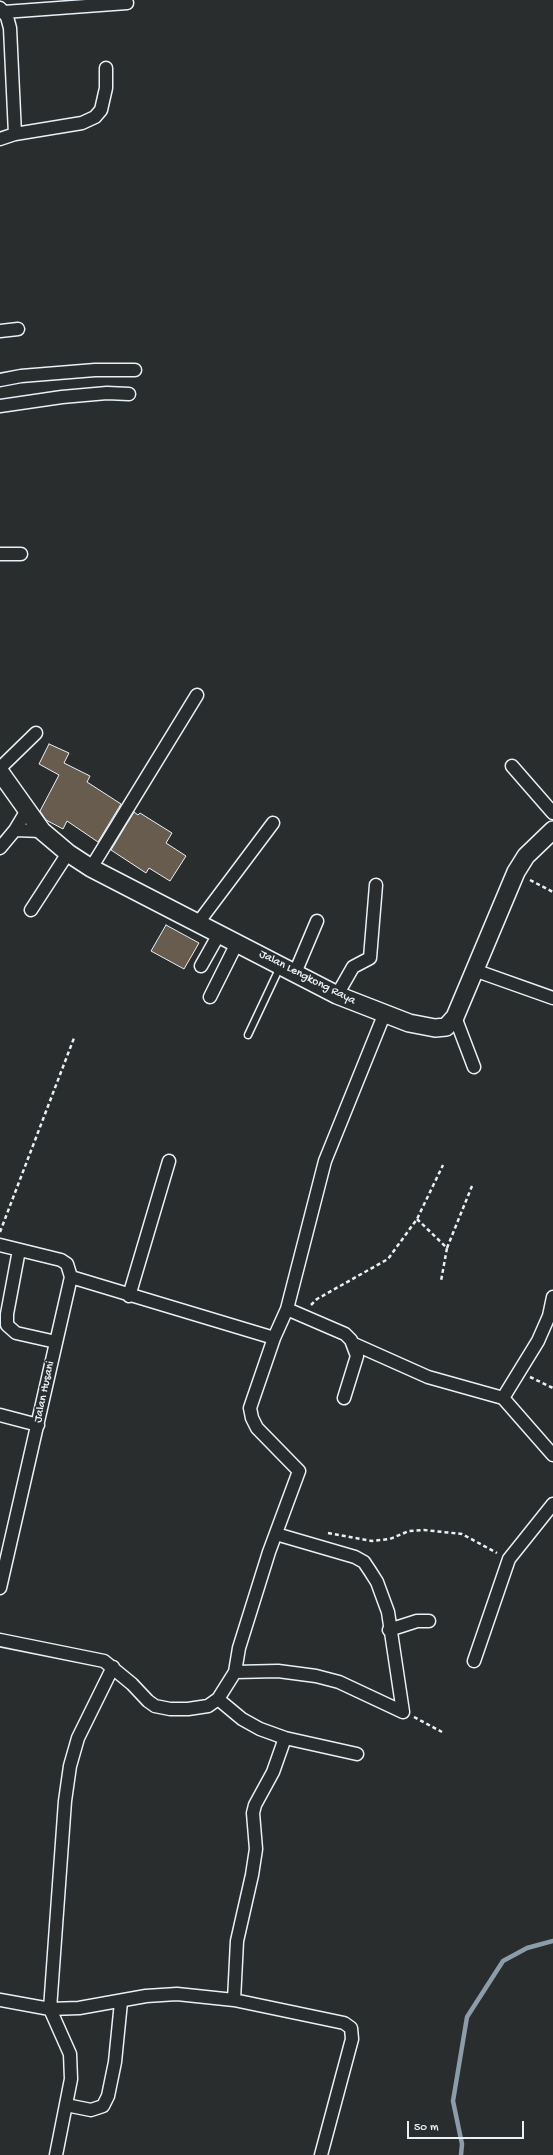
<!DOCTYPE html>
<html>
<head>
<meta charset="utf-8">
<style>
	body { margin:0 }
	#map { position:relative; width:553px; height:2155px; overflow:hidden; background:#2a2d2e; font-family:"Gochi Hand",sans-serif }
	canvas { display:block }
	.scale { position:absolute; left:407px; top:2121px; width:117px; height:18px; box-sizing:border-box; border:2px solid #e8f1f8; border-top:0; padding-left:5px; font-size:12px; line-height:14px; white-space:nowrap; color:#e8f1f8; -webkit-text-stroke:3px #2a2d2e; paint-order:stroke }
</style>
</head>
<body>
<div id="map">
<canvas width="553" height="2155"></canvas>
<div class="scale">50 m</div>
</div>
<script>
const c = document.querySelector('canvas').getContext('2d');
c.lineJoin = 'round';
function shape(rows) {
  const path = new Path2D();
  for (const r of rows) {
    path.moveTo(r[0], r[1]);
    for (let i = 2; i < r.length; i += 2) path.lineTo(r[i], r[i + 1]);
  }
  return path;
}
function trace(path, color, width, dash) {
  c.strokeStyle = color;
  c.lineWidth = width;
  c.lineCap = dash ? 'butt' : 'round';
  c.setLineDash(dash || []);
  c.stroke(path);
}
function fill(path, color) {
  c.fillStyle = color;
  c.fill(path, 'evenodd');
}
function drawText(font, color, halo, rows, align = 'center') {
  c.font = font + ' "Gochi Hand",sans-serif';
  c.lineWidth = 3.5;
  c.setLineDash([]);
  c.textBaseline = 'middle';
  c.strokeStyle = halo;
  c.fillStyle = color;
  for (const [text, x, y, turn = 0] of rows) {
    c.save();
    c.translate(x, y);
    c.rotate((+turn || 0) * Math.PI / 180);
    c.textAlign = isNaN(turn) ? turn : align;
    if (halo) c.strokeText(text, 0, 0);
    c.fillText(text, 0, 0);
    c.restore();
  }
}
trace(shape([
	[461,2155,462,2144,453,2101,467,2017,503,1961,527,1948,553,1941]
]), '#8c9ca8', 4.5);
const building = shape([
	[49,744,69,753,64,763,90,776,87,782,121,804,98,842,67,821,63,829,46,820,40,811,59,775,39,764,49,744],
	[134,812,138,815,140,813,172,833,166,843,186,856,170,881,149,868,146,873,111,850,134,812],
	[166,925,199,943,184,969,151,951,166,925]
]);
fill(building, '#675c4e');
trace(building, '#e8f1f8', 1);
const lane = shape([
	[248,1035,280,967]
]);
const street = shape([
	[0,8,7,17,10,28,15,134,0,139],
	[4,12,127,3],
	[15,134,82,123,95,117,101,110,106,88,106,68],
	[0,331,18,329],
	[0,380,21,376,95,370,135,370],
	[0,406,62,397,107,393,129,394],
	[0,554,21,554],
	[512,766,553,813],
	[0,768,36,733],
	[15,830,42,831],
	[0,848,15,830,27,810],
	[91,868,197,695],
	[31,910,68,853],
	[198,923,273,823],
	[201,966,219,934],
	[474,970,553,998],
	[295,973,317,921],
	[337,995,353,967,370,958,376,885],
	[210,997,237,943],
	[455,1017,474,1067],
	[0,1245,61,1260,67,1264,71,1277,0,1588],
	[19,1250,7,1314,7,1325,16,1333,56,1342],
	[71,1277,274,1338],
	[129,1296,169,1161],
	[287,1309,345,1334,351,1340,357,1356,344,1398],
	[354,1344,428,1377,503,1398,553,1455],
	[503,1398,538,1341,549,1316,553,1297],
	[0,1415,38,1425],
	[276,1534,355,1557,364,1562,370,1571,377,1582,388,1612,403,1712],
	[389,1630,417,1621,429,1621],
	[0,1640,104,1661,132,1684,148,1701,155,1706,170,1709,188,1709,208,1706,218,1699,235,1672,239,1648,269,1552,299,1471,257,1428,252,1418,250,1408,274,1338,287,1309,325,1161,384,1015],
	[474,1661,509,1559,553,1504],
	[235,1672,278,1671,316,1676,339,1682,403,1712],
	[218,1699,242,1719,260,1729,285,1738,357,1754],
	[0,2000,50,2009,79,2008,146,1996,177,1994,234,2000,344,2023,351,2028,352,2039,321,2155],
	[234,2000,237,1941,252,1875,256,1849,253,1813,255,1805,273,1772,285,1738],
	[66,2105,91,2110,103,2106,108,2096,115,2062,121,2002],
	[56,2155,71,2079,70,2054,50,2009,65,1801,70,1766,78,1738,113,1667]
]);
const secondary = shape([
	[0,772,42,831,68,853,91,868,337,995,409,1023,435,1028,446,1027,455,1017,516,872,526,856,553,830]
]);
trace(lane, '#e8f1f8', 9);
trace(street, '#e8f1f8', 15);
trace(secondary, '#e8f1f8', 20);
trace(shape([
	[530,880,553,892],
	[417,1219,447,1248,441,1281],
	[0,1232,74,1038],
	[447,1248,472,1186],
	[311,1305,317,1299,388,1259,417,1219,443,1165],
	[530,1377,553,1388],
	[328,1533,372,1541,390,1539,409,1531,424,1530,462,1534,497,1553],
	[414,1717,442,1732]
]), '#e8f1f8', 2.5, [4, 3]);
trace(lane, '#2a2d2e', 6);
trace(street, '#2a2d2e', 12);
trace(secondary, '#2a2d2e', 17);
drawText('12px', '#e8f1f8', '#2a2d2e', [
	["Jalan Lengkong Raya",307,978,27],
	["Jalan Husani",45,1392,-78]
]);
</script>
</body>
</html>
